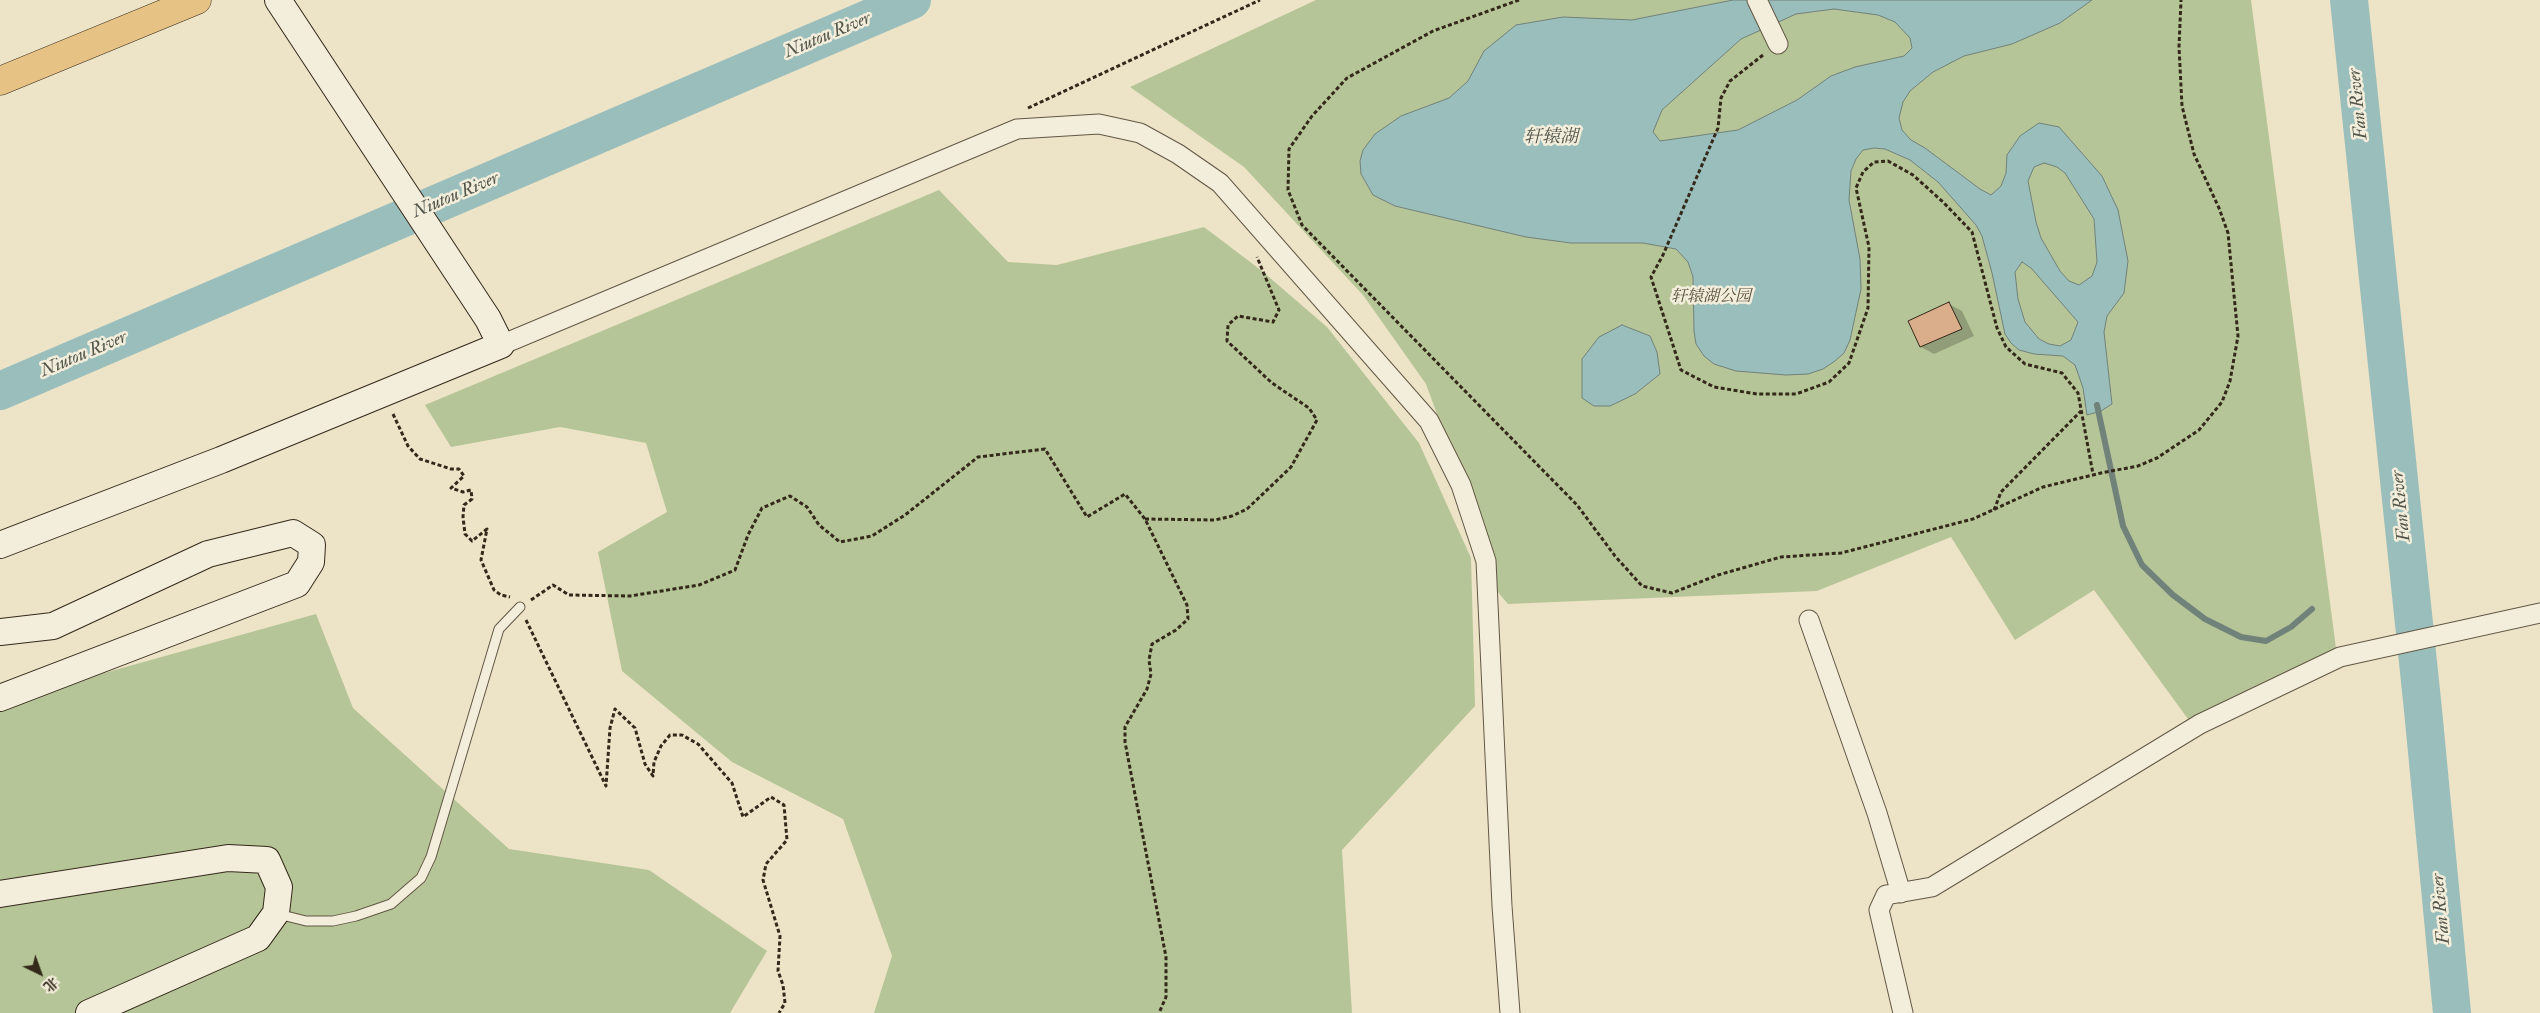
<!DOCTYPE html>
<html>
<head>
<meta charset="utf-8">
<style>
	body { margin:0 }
	#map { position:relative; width:2540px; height:1013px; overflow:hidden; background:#ede4c7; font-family:"IM FELL Double Pica","Noto Serif SC",serif }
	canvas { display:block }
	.north { position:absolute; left:15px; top:948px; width:50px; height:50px; -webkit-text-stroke:4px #f3eddb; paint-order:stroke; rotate:138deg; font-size:14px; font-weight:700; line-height:20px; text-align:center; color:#33281a }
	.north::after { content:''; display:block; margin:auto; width:18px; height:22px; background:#33281a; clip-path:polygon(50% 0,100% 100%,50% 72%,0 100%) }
</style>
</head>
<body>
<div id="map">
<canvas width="2540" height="1013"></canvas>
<div class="north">北</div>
</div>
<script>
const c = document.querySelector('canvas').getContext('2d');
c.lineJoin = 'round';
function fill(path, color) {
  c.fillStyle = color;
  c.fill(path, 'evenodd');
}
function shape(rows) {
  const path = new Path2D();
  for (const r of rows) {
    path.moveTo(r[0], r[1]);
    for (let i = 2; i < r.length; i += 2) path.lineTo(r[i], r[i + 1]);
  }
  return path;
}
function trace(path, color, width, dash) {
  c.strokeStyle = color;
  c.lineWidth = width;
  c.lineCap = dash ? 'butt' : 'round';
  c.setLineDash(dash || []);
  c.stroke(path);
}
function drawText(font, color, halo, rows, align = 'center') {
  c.font = font + ' "IM FELL Double Pica","Noto Serif SC",serif';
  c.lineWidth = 5;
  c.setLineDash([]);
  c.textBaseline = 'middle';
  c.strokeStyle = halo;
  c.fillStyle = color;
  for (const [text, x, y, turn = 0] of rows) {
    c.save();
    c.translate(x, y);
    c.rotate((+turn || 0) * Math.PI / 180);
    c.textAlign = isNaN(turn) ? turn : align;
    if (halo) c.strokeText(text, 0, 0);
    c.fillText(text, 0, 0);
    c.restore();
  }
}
fill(shape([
	[1316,0,2251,0,2337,656,2196,730,2094,590,2015,640,1951,537,1817,591,1508,604,1484,576,1479,530,1426,384,1363,295,1244,167,1130,87],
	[939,190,1008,262,1057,265,1204,227,1262,271,1327,327,1419,443,1471,558,1475,706,1342,850,1352,1013,874,1013,892,956,843,819,732,762,622,671,598,552,667,512,646,443,560,427,451,447,425,405],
	[316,614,353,708,509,849,649,870,767,951,730,1013,0,1013,0,702]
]), '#b6c597');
const water = shape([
	[1733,0,2092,0,2060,23,2012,44,1964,56,1933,72,1910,91,1903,102,1899,118,1902,130,1911,140,1925,148,1980,189,1991,195,2001,186,2006,173,2007,155,2020,136,2039,123,2059,127,2102,176,2118,210,2128,261,2124,293,2107,316,2104,332,2112,404,2101,411,2087,415,2083,388,2075,365,2063,356,2034,354,2019,350,2011,343,2005,334,1992,273,1982,236,1976,225,1938,182,1910,160,1885,149,1874,148,1863,150,1856,159,1851,171,1849,200,1860,259,1861,289,1850,340,1844,353,1835,361,1823,369,1808,374,1786,375,1736,371,1714,364,1704,356,1696,344,1694,331,1693,277,1688,262,1676,249,1643,243,1571,243,1526,237,1395,206,1373,195,1361,174,1360,161,1363,150,1375,134,1401,116,1449,98,1468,81,1484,51,1516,25,1563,17,1632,20,1733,0],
	[1834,9,1878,15,1895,22,1910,38,1912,48,1904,56,1855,67,1831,76,1797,100,1738,130,1660,141,1653,132,1662,110,1741,39,1796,14,1834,9],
	[2044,163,2057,167,2065,173,2094,219,2097,262,2092,276,2079,285,2069,281,2060,271,2041,238,2036,222,2028,181,2034,167,2044,163],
	[2022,262,2031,268,2078,322,2071,340,2060,346,2049,344,2039,339,2025,322,2018,299,2015,272,2022,262],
	[1622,325,1650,336,1657,352,1660,374,1635,394,1610,406,1594,406,1582,398,1582,359,1599,337,1622,325]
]);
fill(water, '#9abebb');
trace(water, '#71827b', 1);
fill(shape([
	[1949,304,1962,311,1974,336,1934,354,1921,347,1910,321]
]), '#0003');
trace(shape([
	[2097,405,2123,526,2142,565,2173,595,2205,619,2241,637,2266,641,2291,627,2312,609]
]), '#71827b', 6);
trace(shape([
	[2349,0,2423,710,2452,1013],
	[0,391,912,0]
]), '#9abebb', 38);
const building = shape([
	[1949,302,1962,329,1920,347,1908,321,1949,302]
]);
fill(building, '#daae8a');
trace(building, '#33281a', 1);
const lane = shape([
	[278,914,306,921,333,921,356,916,391,904,421,878,431,857,499,629,520,607]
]);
const street = shape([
	[1757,0,1778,44],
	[501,345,1017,129,1099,124,1140,133,1178,154,1220,183,1429,421,1461,485,1486,561,1502,906,1510,1013],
	[1809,620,1877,813,1901,893],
	[1903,1013,1879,910,1886,895,1932,887,2200,724,2340,657,2540,613]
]);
const secondary = shape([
	[0,545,221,460,501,345,488,319,278,0],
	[0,632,53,626,208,554,293,533,312,545,311,562,297,584,0,698],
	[0,894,228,858,267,860,279,887,276,913,258,938,89,1013]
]);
const primary = shape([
	[0,81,197,0]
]);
trace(lane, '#625745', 11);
trace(street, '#625745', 21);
trace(secondary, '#33281a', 28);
trace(primary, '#33281a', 29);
trace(shape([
	[1519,0,1433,31,1347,78,1312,116,1289,149,1288,190,1302,225,1577,505,1615,556,1642,586,1672,593,1718,575,1781,557,1841,553,1973,519,2043,487,2101,473,2138,466,2157,458,2199,430,2222,402,2230,381,2238,336,2228,233,2219,208,2194,154,2182,106,2179,47,2181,0],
	[1763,55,1730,81,1721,98,1718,128,1663,255,1651,277,1681,370,1714,387,1757,394,1796,394,1829,382,1849,363,1868,308,1869,247,1856,188,1863,172,1874,162,1888,161,1913,175,1943,202,1972,232,1997,328,2006,347,2025,364,2062,373,2078,393,2093,474],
	[1028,108,1260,0],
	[393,414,408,446,420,459,451,469,459,469,464,476,451,488,463,492,471,490,472,499,464,505,463,517,465,534,472,541,487,529,481,560,494,590,501,595,510,597],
	[1994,510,2001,492,2081,411],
	[1145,519,1215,520,1232,516,1247,509,1291,467,1317,420,1309,408,1272,383,1227,341,1228,325,1238,316,1273,322,1279,310,1257,257],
	[531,600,553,585,569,595,630,596,699,585,735,570,748,535,762,508,790,496,807,507,819,525,840,542,872,536,905,515,978,457,1045,449,1087,517,1125,494,1145,519,1187,605,1188,619,1176,630,1152,644,1149,660,1151,674,1147,689,1125,727,1125,742,1166,957,1166,997,1159,1013],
	[526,620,606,786,610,728,615,709,635,728,645,764,653,776,654,762,661,746,670,735,682,735,698,744,732,783,743,817,771,797,784,805,787,840,766,864,763,880,780,936,778,971,783,985,785,1003,779,1013]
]), '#33281a', 3, [4, 2.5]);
trace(lane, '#f3eddb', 9);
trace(street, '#f3eddb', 19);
trace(secondary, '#f3eddb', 26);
trace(primary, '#e6c284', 28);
drawText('italic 16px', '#544f39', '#f3eddb', [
	["轩辕湖公园",1711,298]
]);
drawText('italic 18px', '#52554a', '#f3eddb', [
	["Niutou River",828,36,-23],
	["Fan River",2359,104,-96],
	["轩辕湖",1551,138],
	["Niutou River",456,196,-23],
	["Niutou River",84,355,-23],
	["Fan River",2402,506,-96],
	["Fan River",2442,909,-95]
]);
</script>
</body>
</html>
